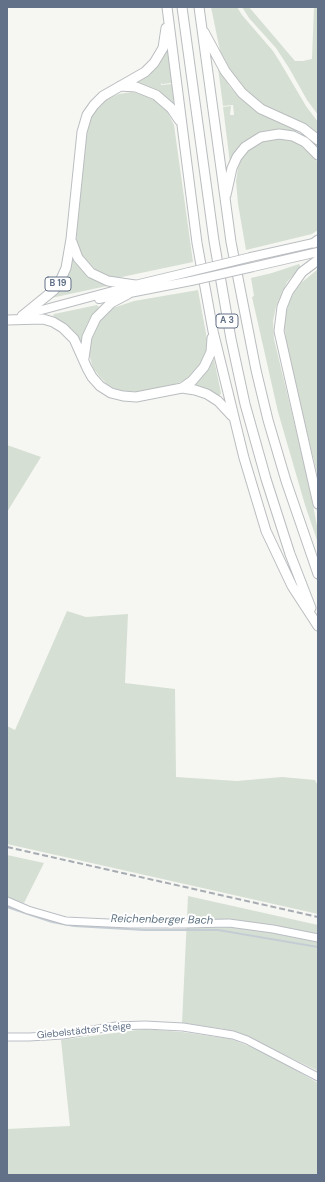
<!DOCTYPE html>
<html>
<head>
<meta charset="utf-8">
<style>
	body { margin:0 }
	#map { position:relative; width:325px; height:1182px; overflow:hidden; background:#f6f7f2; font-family:"DM Sans",sans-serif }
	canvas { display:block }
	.frame { position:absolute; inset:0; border:8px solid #627187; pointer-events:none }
</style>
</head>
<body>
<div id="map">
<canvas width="325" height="1182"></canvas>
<div class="frame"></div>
</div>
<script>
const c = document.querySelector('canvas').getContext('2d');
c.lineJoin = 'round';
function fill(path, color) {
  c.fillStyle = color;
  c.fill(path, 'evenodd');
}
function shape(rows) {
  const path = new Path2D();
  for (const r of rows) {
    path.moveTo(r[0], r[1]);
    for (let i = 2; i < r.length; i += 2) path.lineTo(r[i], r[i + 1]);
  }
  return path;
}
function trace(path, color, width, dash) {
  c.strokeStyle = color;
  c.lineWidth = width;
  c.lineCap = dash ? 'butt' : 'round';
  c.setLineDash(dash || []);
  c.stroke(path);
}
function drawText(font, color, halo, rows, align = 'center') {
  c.font = font + ' "DM Sans",sans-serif';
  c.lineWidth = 4;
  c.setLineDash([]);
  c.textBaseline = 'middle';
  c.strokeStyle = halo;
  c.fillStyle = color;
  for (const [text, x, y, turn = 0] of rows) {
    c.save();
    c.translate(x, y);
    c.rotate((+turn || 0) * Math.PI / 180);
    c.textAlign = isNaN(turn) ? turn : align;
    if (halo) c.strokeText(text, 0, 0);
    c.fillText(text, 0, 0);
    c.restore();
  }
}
fill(shape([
	[211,7,237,7,242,15,273,51,280,62,306,106,318,122,318,133,304,123,267,107,257,102,248,94,232,75,220,51],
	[242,7,249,7,295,61,303,61,312,59,314,7,318,7,318,115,307,100,289,68,276,48,249,18],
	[167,46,172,83,162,84,161,83,161,85,172,84,174,105,134,81],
	[218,68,230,87,241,99,254,109,271,119,296,130,295,134,240,147,234,154,230,163,223,107,231,106,230,115,234,115,233,105,223,106],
	[132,92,145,95,161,104,168,113,174,125,193,262,117,278,108,277,93,269,86,262,77,246,76,227,86,137,89,121,100,104,107,99,119,94],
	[277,138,288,139,298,143,307,150,316,160,318,165,318,230,312,234,246,250,238,204,236,181,238,168,242,158,249,149,257,143],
	[72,252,107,286,51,298],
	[299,264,301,267,287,282,276,307,273,321,274,339,308,480,318,531,318,543,305,505,278,412,252,297,254,296,251,278,272,273],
	[318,269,318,477,287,351,284,320,290,299,301,283],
	[198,290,207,339,206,351,203,362,190,377,183,381,170,386,137,392,117,390,107,384,100,377,93,368,88,351,91,332,105,314,113,308,134,301],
	[97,305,99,307,87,324,81,343,70,328,56,319,53,315,54,314],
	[212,360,214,360,215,364,221,393,220,395,218,396,195,386,194,383,207,370],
	[7,445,41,457,7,512],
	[67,611,86,617,128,614,125,683,175,689,176,777,237,781,282,777,315,780,318,786,318,914,7,844,7,726,15,730],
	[7,855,44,863,24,903,7,898],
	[188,896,318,925,318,1071,244,1035,224,1029,182,1023],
	[145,1029,182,1032,231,1039,266,1053,318,1083,318,1175,7,1175,7,1129,70,1126,61,1040]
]), '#d6dfd3');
trace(shape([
	[7,907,52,922,74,926,144,930,218,930,318,947]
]), '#c5cdd4', 2);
const secondary = shape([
	[7,901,28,910,66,921,130,924,185,924,229,923,273,929,318,938],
	[7,1037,29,1037,63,1035,116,1026,145,1025,183,1027,233,1035,247,1040,318,1077]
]);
const primary = shape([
	[251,257,318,242],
	[253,267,318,252],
	[99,299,191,281],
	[23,315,135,285,189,272]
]);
const motorway = shape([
	[167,7,197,243,213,331,244,458,266,531,292,586,318,626],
	[182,7,214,241,231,339,245,404,266,479,290,554,311,608],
	[199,7,231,242,256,370,268,420,286,481,318,574],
	[204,32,225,71,242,93,261,109,303,128,318,140],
	[120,86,136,87,156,95,171,108,179,120],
	[226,195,232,168,237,157,245,147,261,137,279,134,293,136,305,142,318,155],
	[72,242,78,258,91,273,108,281,135,285],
	[314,243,318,240],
	[318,260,302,272,288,292,282,307,279,331,318,504],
	[22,316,54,290,61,279,66,268,71,239,82,132,87,115,94,105,103,96,145,72,154,63,163,48,166,28],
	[7,320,43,319,53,322,63,328,74,339,87,368,92,377,100,386,111,393,123,396,136,397,182,388,195,390,207,394,218,401,232,416],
	[84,358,87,337,96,318,111,303,128,294],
	[182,388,192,381,204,367,211,352,212,338]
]);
trace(secondary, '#babec4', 9);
trace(primary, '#bbbec2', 10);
trace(motorway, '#babdc0', 11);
trace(secondary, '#fff', 7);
trace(primary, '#fff', 8);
trace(motorway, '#fff', 9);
trace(shape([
	[7,847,318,917]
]), '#a7acb3', 2, [6, 3]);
const primaryBridge = shape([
	[189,272,251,257],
	[191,281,253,267]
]);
trace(primaryBridge, '#bbbec2', 10, []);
trace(primaryBridge, '#fff', 8);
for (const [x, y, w] of [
	[58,284,26],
	[227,321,22]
]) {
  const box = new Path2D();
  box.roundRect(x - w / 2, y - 7, w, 14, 3);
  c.fillStyle = '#fff';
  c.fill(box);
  trace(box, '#627187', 1);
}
drawText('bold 9px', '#627187', null, [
	["B 19",58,284],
	["A 3",227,321]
]);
drawText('10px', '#627187', '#fff', [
	["Giebelstädter Steige",84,1031,-6]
]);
drawText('italic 11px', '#5e7383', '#fff', [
	["Reichenberger Bach",162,920,1]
]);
</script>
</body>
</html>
